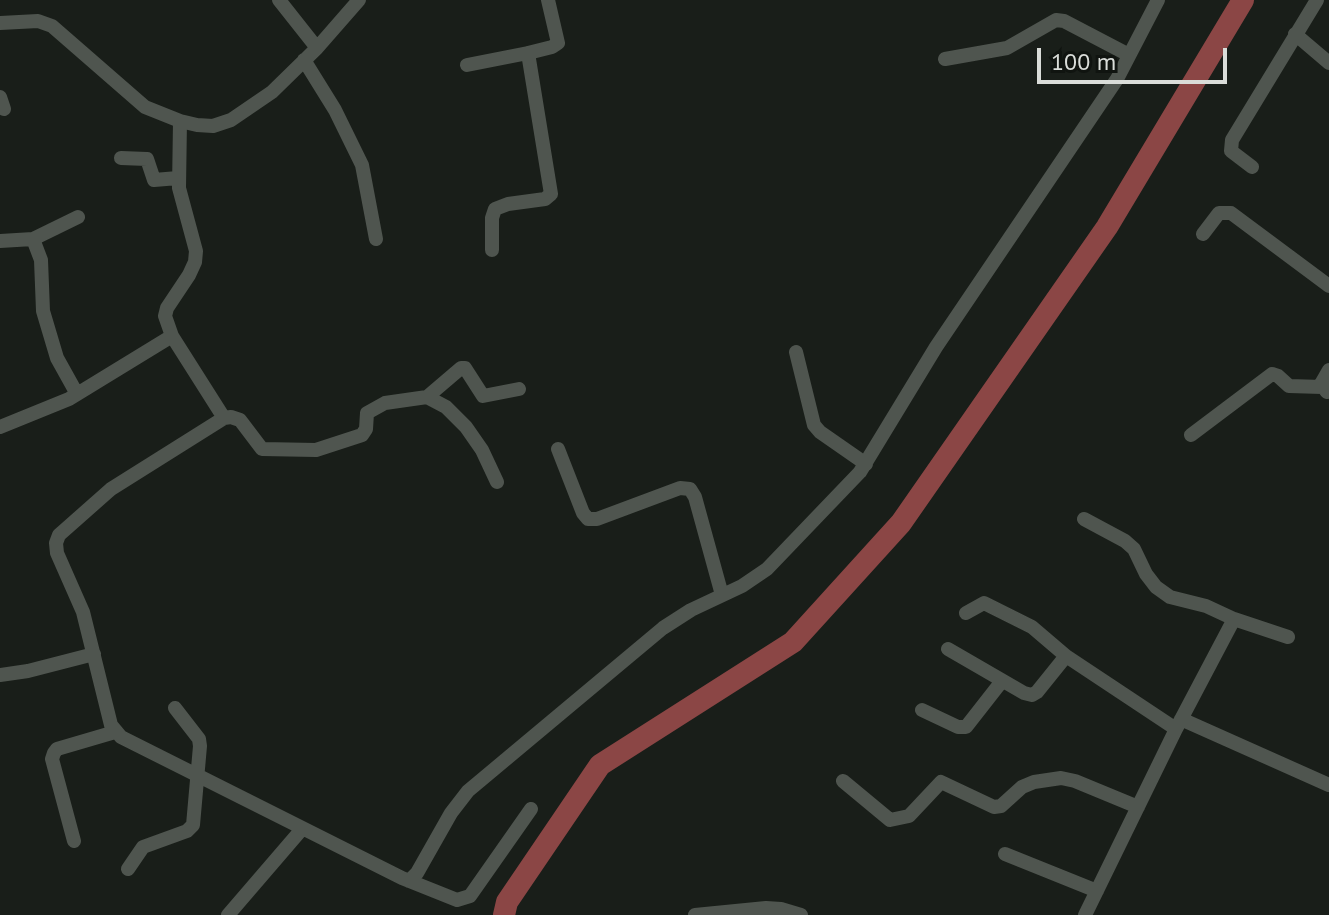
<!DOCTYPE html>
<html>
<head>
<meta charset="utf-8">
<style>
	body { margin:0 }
	#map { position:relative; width:1329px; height:915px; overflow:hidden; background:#191e19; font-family:"PT Sans",sans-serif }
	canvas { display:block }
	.scale { position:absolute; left:1037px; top:48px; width:190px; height:36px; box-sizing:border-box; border:4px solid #daddd9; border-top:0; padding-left:10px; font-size:24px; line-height:28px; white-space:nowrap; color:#daddd9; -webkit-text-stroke:6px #101410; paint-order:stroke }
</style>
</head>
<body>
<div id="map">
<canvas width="1329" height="915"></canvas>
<div class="scale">100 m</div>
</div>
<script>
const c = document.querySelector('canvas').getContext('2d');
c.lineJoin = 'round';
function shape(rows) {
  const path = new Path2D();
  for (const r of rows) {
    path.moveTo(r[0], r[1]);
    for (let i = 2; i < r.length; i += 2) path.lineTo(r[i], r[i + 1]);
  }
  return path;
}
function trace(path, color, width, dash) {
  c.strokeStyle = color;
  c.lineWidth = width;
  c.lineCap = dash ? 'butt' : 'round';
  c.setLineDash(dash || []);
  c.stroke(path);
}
trace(shape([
	[504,915,507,902,600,765,793,642,901,523,1107,227,1243,0]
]), '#8b4645', 22);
trace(shape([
	[279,0,317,48],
	[0,23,38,21,52,26,145,107,180,121,197,125,213,126,231,120,272,92,317,48,359,0],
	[1295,34,1329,63],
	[945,59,1007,48,1056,20,1064,21,1129,55],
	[304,60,335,110,362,165,376,239],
	[467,65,528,53,552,47,558,43,548,0],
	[0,97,4,109],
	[180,121,179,188,196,251,195,262,189,275,167,308,165,316,172,336,224,418],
	[121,158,147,159,154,180,178,178],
	[1252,167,1231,151,1232,140,1317,0],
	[1203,234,1219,213,1231,213,1329,286],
	[33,239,41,260,43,311,57,358,77,394],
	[0,241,33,239,78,217],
	[492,250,492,218,495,209,508,204,545,199,551,194,528,53],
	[796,352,814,425,820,432,866,464],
	[1327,392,1321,384,1329,370],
	[427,397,461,368,465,368,483,396,519,389],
	[0,427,69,399,172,336],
	[1191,435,1272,374,1278,376,1289,386,1322,387],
	[558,449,583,513,588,519,597,519,680,488,690,489,695,497,722,595],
	[497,482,482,450,466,427,446,407,427,397,385,403,367,413,366,429,362,435,316,450,262,449,240,420,231,417,224,418,111,489,59,535,56,543,57,553,83,612,111,725,121,737,402,878,457,900,470,896,531,809],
	[1084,519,1125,541,1134,549,1146,574,1156,587,1170,597,1206,606,1234,619,1288,637],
	[966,613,984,603,1032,627,1066,656],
	[948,649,1024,693,1032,695,1037,692,1066,656,1176,729],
	[0,675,28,671,94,654],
	[922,710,958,727,966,727,1002,681],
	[1181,719,1329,785],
	[843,781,890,820,909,816,941,782,994,807,1001,806,1022,787,1034,782,1061,778,1075,781,1138,807],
	[74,841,52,759,54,753,57,749,115,732],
	[1005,854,1097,891],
	[128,869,143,847,187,831,193,825,200,746,199,739,175,708],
	[409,881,417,873,451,813,468,791,663,628,691,610,742,586,767,569,860,472,936,347,1117,79,1158,0],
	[228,915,302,829],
	[695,915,766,908,781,909,801,915],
	[1085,915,1176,729,1234,619]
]), '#4f554f', 14);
</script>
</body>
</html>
